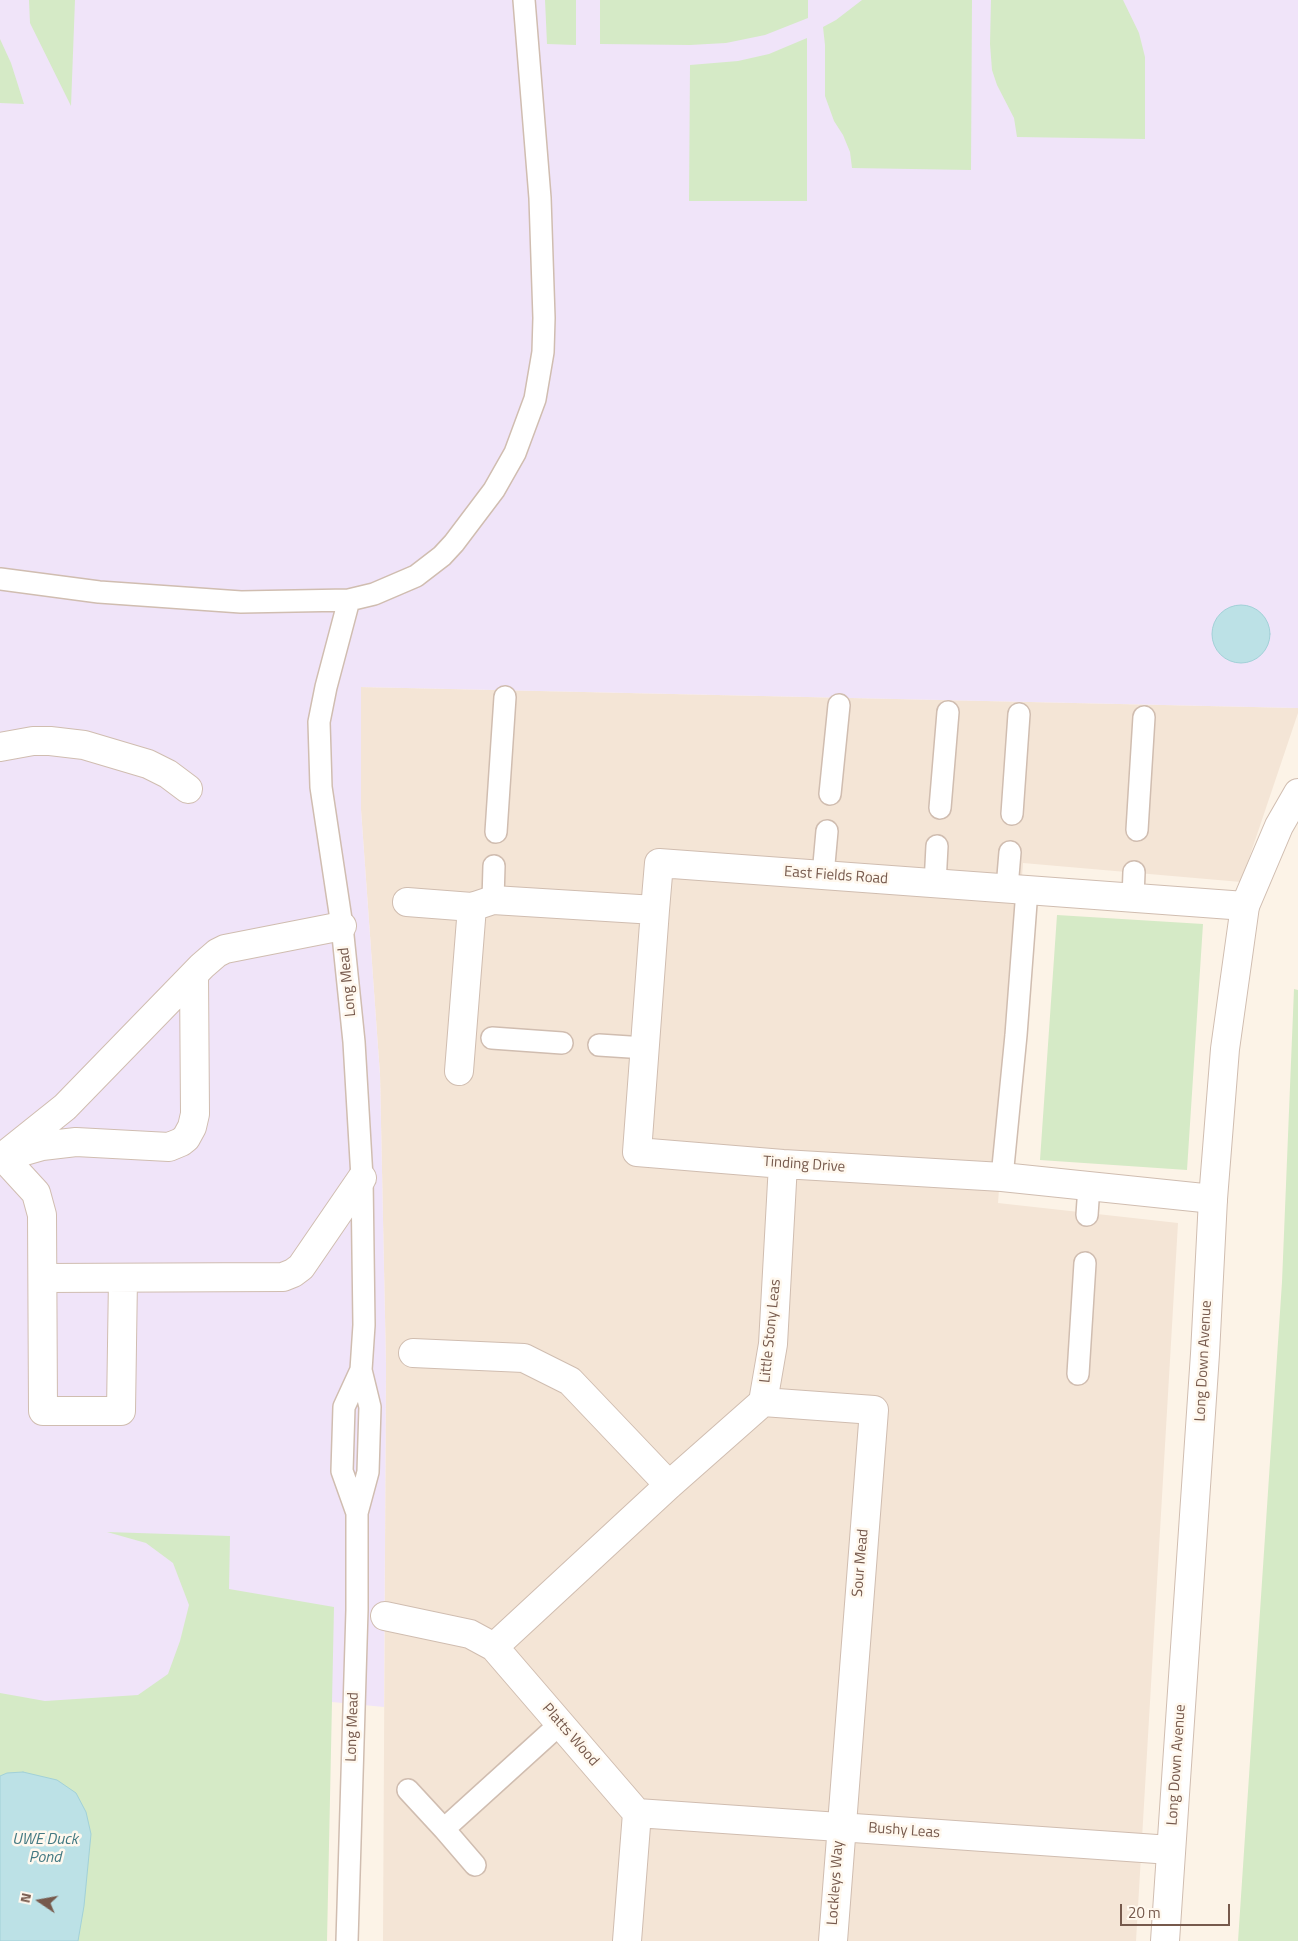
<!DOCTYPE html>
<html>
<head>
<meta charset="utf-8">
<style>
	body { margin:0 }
	#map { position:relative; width:1298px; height:1941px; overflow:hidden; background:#fcf3e7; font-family:"Titillium Web",sans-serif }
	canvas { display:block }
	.north { position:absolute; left:15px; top:1876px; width:50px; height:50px; -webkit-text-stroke:4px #fff8ee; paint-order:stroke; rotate:282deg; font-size:14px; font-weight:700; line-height:20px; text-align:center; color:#76594c }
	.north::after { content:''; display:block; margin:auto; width:18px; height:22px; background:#76594c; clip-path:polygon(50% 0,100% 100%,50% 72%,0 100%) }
	.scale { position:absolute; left:1120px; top:1904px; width:110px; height:22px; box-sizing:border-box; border:2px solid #76594c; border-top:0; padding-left:6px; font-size:15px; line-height:18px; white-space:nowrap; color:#76594c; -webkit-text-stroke:4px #fff8ee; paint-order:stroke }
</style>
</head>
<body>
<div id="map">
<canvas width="1298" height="1941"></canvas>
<div class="north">N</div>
<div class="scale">20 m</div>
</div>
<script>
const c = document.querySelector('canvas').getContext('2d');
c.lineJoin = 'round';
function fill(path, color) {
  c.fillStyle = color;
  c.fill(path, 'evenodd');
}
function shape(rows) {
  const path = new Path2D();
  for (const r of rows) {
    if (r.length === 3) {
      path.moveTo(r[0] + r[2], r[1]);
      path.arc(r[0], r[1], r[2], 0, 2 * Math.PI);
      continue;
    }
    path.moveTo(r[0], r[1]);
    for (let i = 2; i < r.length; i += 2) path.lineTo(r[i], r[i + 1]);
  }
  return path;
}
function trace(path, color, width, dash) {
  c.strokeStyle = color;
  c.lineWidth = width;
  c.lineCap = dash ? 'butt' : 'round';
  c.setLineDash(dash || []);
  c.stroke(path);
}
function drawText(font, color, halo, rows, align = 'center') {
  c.font = font + ' "Titillium Web",sans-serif';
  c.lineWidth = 5;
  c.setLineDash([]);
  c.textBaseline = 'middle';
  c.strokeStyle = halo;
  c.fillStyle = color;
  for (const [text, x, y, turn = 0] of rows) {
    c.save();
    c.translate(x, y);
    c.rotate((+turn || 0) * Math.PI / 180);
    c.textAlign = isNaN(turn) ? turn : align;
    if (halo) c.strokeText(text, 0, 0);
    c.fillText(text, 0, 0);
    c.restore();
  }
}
fill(shape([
	[361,687,1298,708,1298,713,1241,882,1023,863,998,1203,1178,1223,1136,1941,383,1941,386,1365,380,1075,361,810]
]), '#f4e5d6');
fill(shape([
	[0,0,1298,0,1298,708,361,687,361,810,380,1075,386,1365,384,1707,332,1702,311,1697,0,1941]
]), '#f0e4f9');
fill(shape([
	[29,0,75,0,71,106,30,23],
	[545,0,576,0,576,45,547,44],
	[600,0,808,0,808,18,765,35,726,43,690,45,600,44],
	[862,0,972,0,971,170,852,168,850,152,843,135,834,121,825,96,825,45,823,27,836,20],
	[991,0,1123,0,1139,33,1145,57,1145,139,1017,137,1014,118,997,85,992,70,990,44],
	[807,38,807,201,689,201,690,65,738,61,769,54],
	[0,39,11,63,24,104,0,103],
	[1057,915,1203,924,1187,1170,1040,1160],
	[1294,989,1298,990,1298,1941,1238,1941,1282,1282],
	[107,1532,230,1536,229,1589,334,1607,327,1941,0,1941,0,1693,45,1701,138,1695,168,1674,180,1641,189,1605,173,1563,146,1543]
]), '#d5eac6');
const water = shape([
	[1241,634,29],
	[23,1772,57,1780,76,1793,86,1812,91,1834,84,1906,78,1941,0,1941,0,1776,7,1773,23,1772]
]);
fill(water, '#bce1e6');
trace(water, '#a2d1d8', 1);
const service = shape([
	[0,579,99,592,241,602,349,600,374,594,416,576,442,556,454,543,494,490,515,453,535,399,543,352,544,318,540,198,524,0],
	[830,794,839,705],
	[940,808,948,712],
	[1012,814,1019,714],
	[1137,830,1144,717],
	[496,832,505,697],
	[823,875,827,831],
	[935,884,937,846],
	[1007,888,1010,852],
	[1133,898,1134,872],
	[493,900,494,866],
	[492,1038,562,1043],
	[599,1045,645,1048],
	[1002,1177,1016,1035,1027,890],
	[1087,1215,1089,1186],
	[1078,1374,1085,1263],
	[357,1513,342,1471,344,1407,361,1370],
	[408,1790,444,1829,561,1723],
	[444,1829,475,1865],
	[347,1941,357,1610,357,1513,368,1472,370,1407,361,1370,364,1325,362,1178,354,1042,342,926,321,787,319,722,326,687,349,600]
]);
const minor = shape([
	[0,747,33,741,50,741,84,745,148,764,168,774,188,789],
	[407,902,472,907,493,900,655,910,659,863,1245,906],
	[655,910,637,1152,783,1164,1002,1177,1213,1199],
	[459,1071,472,907],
	[14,1154,42,1146,76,1142,169,1147,181,1142,186,1138,192,1127,195,1114,194,975],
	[3,1157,36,1193,42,1215,43,1411,121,1411,123,1278],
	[0,1159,65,1107,202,966,217,953,225,949,342,926],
	[44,1278,283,1277,293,1273,301,1267,362,1178],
	[413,1353,524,1358,570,1381,669,1485],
	[763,1402,874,1410,833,1941],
	[385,1616,470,1634,494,1647,637,1813,627,1941],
	[494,1647,669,1485,763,1402,773,1344,783,1164],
	[637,1813,1171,1850]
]);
const tertiary = shape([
	[1165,1941,1205,1354,1213,1199,1225,1049,1245,906,1279,826,1298,793]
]);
trace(service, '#d0bdb0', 24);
trace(minor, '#d0bdb0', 30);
trace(tertiary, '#d0bdb0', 30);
trace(service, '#fff', 21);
trace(minor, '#fff', 28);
trace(tertiary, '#fff', 28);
drawText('15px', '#76594c', '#fff8ee', [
	["East Fields Road",836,876,4],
	["Long Mead",348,982,-96],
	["Tinding Drive",804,1165,4],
	["Little Stony Leas",771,1331,-84],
	["Long Down Avenue",1204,1361,-87],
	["Sour Mead",861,1563,-85],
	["Long Mead",353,1727,-88],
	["Platts Wood",570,1735,49],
	["Long Down Avenue",1177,1765,-86],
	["Bushy Leas",904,1831,4],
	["Lockleys Way",836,1883,-86]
]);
drawText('italic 16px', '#437982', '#fff8ee', [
	["UWE Duck",45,1840],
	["Pond",45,1858]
]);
</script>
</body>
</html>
